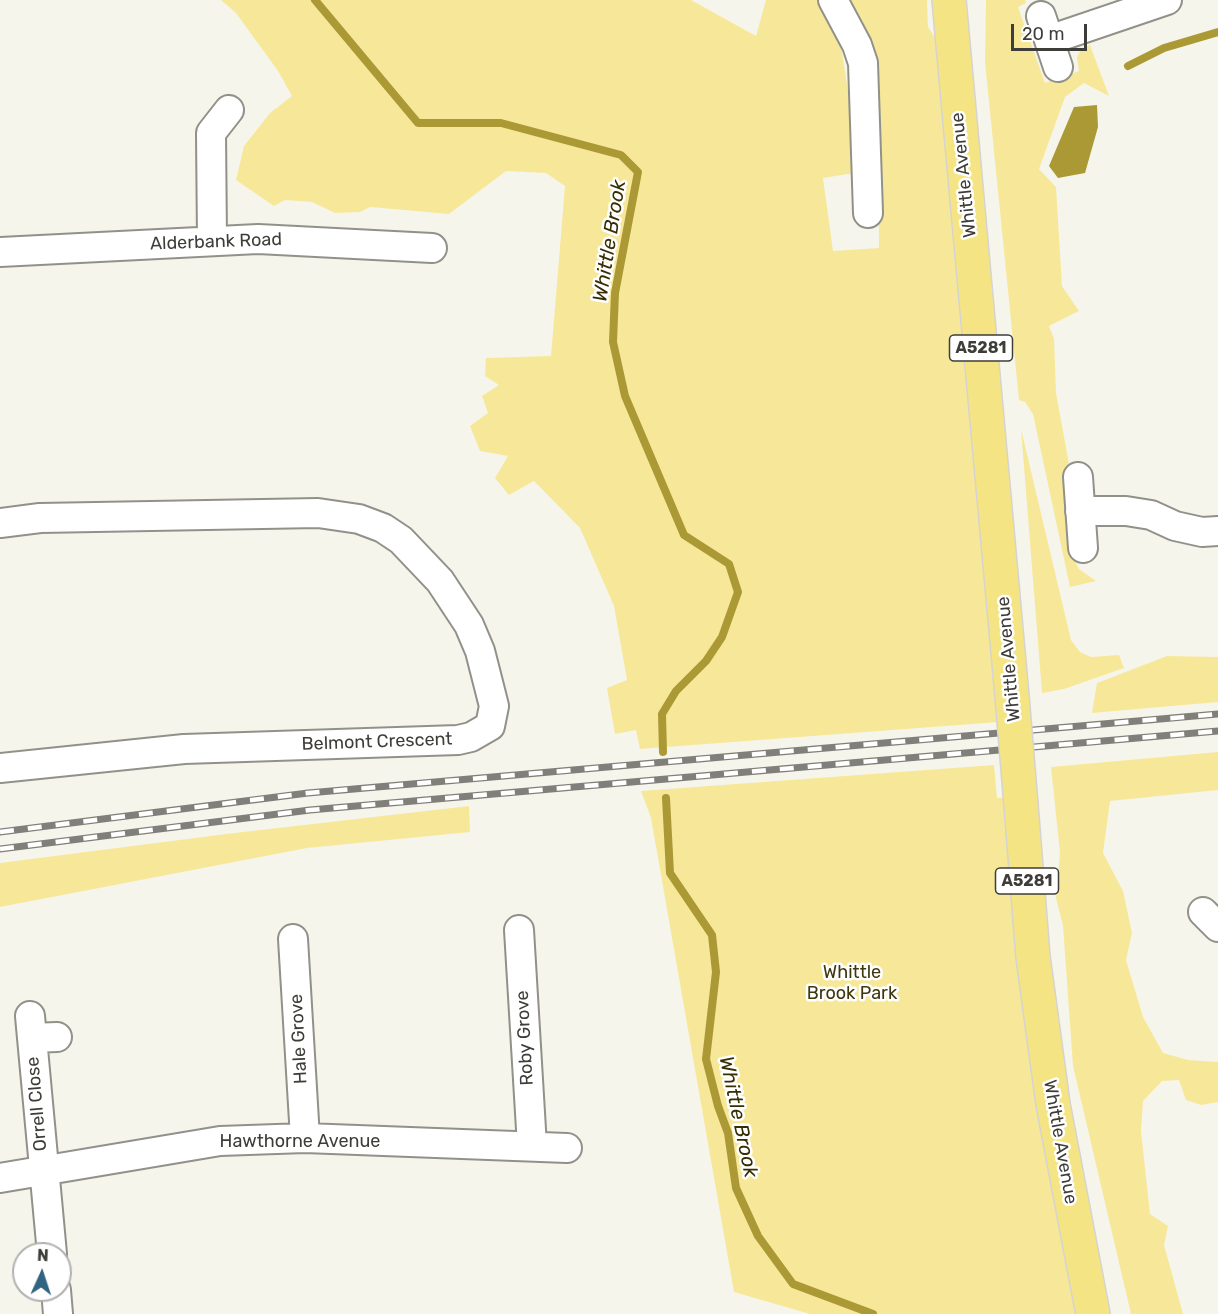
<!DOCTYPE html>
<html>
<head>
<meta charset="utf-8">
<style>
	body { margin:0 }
	#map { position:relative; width:1218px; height:1314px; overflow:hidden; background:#f6f5ec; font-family:Rubik,sans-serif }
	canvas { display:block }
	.north { position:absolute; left:12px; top:1242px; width:60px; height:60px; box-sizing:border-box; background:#fff; border:2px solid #b2b1b0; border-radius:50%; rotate:3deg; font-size:16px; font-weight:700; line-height:24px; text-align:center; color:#3e3d39 }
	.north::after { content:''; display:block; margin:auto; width:21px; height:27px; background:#316481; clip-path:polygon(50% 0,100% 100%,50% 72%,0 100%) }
	.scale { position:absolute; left:1011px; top:24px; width:76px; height:27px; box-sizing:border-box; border:3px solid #3e3d39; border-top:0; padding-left:8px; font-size:18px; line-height:21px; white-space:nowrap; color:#3e3d39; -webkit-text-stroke:4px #fff; paint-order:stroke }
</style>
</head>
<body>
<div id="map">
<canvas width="1218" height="1314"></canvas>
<div class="north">N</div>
<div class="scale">20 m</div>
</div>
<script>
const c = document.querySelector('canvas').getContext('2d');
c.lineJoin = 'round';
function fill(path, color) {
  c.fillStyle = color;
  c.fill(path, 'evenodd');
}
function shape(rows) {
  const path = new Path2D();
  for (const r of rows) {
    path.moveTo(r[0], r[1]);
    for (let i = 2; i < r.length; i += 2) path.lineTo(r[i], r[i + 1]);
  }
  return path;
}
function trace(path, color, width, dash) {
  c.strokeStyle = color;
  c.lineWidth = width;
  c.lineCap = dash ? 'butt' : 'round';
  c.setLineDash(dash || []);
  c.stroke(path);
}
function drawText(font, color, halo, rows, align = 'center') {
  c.font = font + ' Rubik,sans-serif';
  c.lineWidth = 5;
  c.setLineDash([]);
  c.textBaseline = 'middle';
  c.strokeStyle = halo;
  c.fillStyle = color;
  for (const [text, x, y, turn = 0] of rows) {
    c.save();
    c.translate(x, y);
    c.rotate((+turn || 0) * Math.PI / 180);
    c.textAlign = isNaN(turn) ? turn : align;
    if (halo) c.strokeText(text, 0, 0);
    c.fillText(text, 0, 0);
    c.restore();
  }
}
fill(shape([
	[221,0,691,0,756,36,766,0,823,0,842,52,860,172,823,178,833,251,879,248,878,73,868,40,845,0,927,0,928,27,942,48,999,722,640,749,636,730,615,734,607,688,627,680,614,606,580,528,534,481,509,495,495,478,508,456,480,451,470,426,488,413,482,396,499,385,485,376,486,358,551,356,565,186,546,173,506,171,449,214,370,207,360,212,335,213,312,202,285,200,274,206,236,180,244,146,270,113,292,96,278,71,236,13],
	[986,0,1025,0,1026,3,1018,7,1045,83,1079,71,1077,57,1081,49,1090,45,1109,96,1084,83,1065,97,1039,169,1056,187,1062,286,1079,311,1049,326,1054,339,1056,393,1069,464,1073,557,1079,569,1096,581,1070,587,1033,414,1025,402,1019,400,985,62],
	[1021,429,1071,640,1080,652,1091,657,1119,655,1124,668,1064,689,1042,693],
	[1167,656,1218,657,1218,702,1092,713,1097,683],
	[1218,752,1218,790,1110,801,1103,853,1123,891,1132,933,1126,960,1143,1017,1163,1053,1188,1060,1218,1062,1218,1102,1201,1105,1186,1100,1179,1080,1162,1081,1143,1101,1141,1131,1150,1214,1168,1226,1164,1245,1183,1314,1131,1314,1073,1066,1063,926,1056,898,1060,853,1051,767],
	[994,765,997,798,1019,797,1086,1314,810,1314,734,1292,651,818,641,791],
	[469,806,470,832,307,848,0,907,0,863,226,834]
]), '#f7e899');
fill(shape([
	[1097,105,1098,127,1085,173,1058,178,1049,166,1074,107]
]), '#ab9936');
trace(shape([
	[315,0,418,123,501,123,621,155,638,172,615,293,613,342,625,396,684,535,729,564,738,592,722,637,706,661,676,691,662,714,663,752],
	[1128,66,1164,48,1218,32],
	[666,798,670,873,712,935,716,972,706,1059,718,1106,728,1133,736,1188,758,1236,793,1284,873,1314]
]), '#ab9936', 8);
const minor = shape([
	[833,0,857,45,863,63,868,213],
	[1041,16,1058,67],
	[1049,40,1167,0],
	[212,240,211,133,229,110],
	[0,252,258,239,432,248],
	[1078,477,1083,548],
	[1080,511,1126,511,1151,515,1175,526,1202,532,1218,531],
	[0,523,40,518,318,513,359,519,383,528,401,540,440,581,469,625,480,651,494,706,490,726,471,737,458,740,184,749,0,768],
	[1203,912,1218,927],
	[519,930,532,1146],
	[293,939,305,1138],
	[30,1016,32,1038,57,1037],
	[32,1038,52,1254],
	[0,1178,220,1141,305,1138,567,1148],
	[56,1290,58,1314]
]);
const major = shape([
	[949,0,1012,696],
	[1021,805,1033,957,1053,1104,1093,1314]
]);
trace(minor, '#929189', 32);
trace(major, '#d5d4d3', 36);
trace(minor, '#fff', 28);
trace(major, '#f5e483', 33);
const rail = shape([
	[0,832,308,793,1218,714],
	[0,849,310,810,1218,731]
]);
trace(rail, '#807f79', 7);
trace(rail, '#fff', 4.5, [14]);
const majorBridge = shape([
	[1012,696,1021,805]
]);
trace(majorBridge, '#d5d4d3', 36, []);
trace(majorBridge, '#f5e483', 33);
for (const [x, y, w] of [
	[981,348,63],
	[1027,881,63]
]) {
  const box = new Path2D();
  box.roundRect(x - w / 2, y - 13, w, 26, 4.5);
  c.fillStyle = '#fff';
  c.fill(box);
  trace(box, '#3e3d39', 1.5);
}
drawText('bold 16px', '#3e3d39', null, [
	["A5281",981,348],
	["A5281",1027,881]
]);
drawText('18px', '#3e3d39', '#fff', [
	["Whittle Avenue",964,175,-96],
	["Alderbank Road",216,242,-2],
	["Whittle Avenue",1009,659,-95],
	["Belmont Crescent",377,742,-2],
	["Roby Grove",525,1038,-93],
	["Hale Grove",299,1039,-93],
	["Orrell Close",37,1104,-95],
	["Hawthorne Avenue",300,1142],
	["Whittle Avenue",1060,1142,80]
]);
drawText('18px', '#3f370d', '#fff', [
	["Whittle",852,973],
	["Brook Park",852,994]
]);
drawText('italic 20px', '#372f04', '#fff', [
	["Whittle Brook",610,241,-81],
	["Whittle Brook",738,1117,78]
]);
</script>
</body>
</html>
